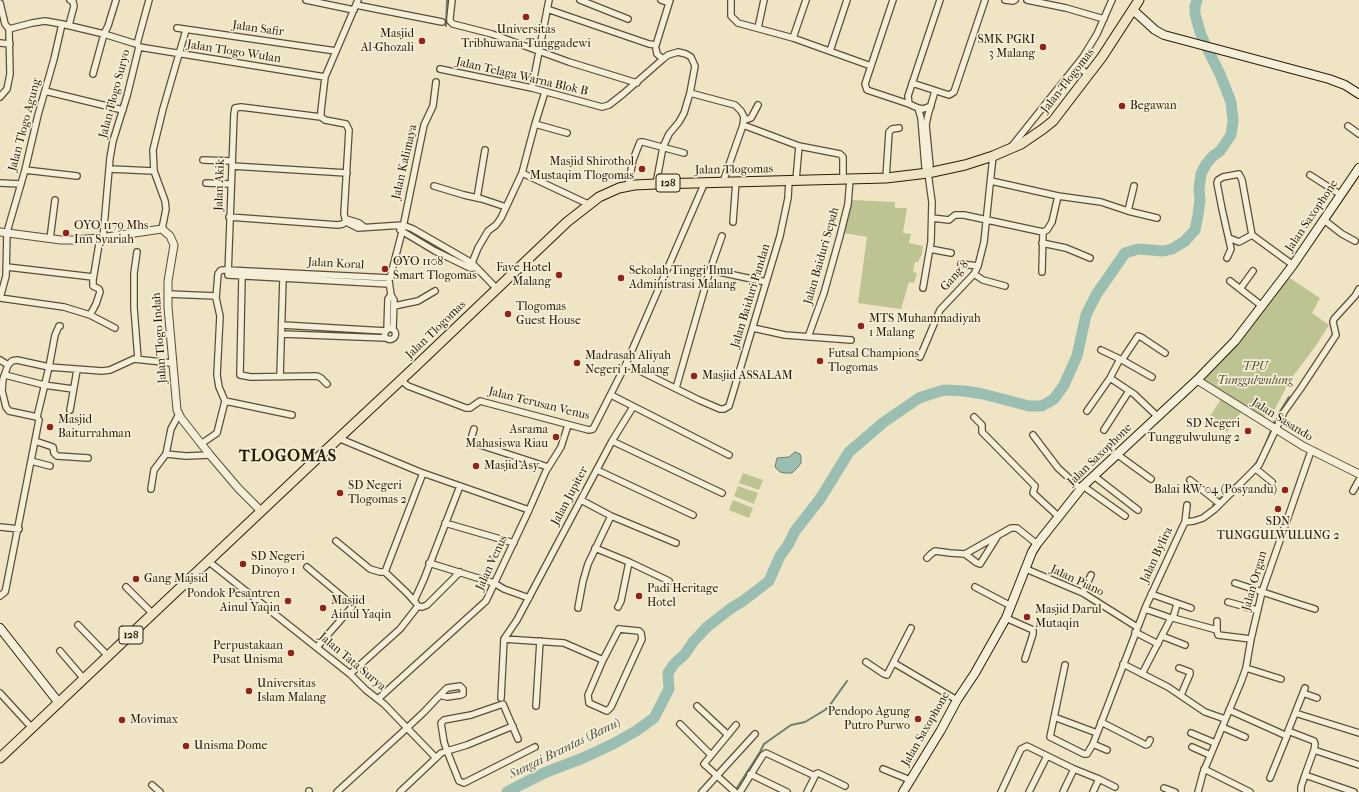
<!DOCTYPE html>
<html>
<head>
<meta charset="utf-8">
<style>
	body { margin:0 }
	canvas { display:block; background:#efe5c4 }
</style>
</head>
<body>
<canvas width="1359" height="792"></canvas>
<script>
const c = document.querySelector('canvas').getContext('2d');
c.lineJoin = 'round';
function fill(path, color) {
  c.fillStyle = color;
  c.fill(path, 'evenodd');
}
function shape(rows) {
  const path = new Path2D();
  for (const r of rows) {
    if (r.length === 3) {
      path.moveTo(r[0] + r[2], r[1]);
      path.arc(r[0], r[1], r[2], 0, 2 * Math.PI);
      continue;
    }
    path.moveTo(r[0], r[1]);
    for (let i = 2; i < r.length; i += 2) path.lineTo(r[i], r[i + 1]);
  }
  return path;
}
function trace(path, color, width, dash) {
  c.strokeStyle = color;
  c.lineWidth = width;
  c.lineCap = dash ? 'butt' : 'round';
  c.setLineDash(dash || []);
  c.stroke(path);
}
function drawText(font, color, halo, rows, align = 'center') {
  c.font = font + ' "IM FELL French Canon",serif';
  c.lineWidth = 3.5;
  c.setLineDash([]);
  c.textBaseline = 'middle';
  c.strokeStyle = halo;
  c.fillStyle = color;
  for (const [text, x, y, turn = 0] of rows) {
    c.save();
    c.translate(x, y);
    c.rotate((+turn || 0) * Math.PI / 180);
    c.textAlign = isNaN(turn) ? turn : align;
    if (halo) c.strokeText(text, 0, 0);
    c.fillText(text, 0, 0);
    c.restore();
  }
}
fill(shape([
	[852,200,895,202,895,208,907,208,903,233,911,234,909,243,923,246,922,254,918,262,915,262,913,272,917,273,914,283,909,282,901,309,858,303,867,237,844,233],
	[1288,277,1320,298,1312,313,1329,325,1315,347,1290,380,1273,413,1268,411,1263,419,1203,381,1202,379,1240,340,1254,323],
	[1221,399,1241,412,1227,432,1207,421],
	[743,473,763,480,759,490,739,483],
	[738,486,758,493,754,504,734,496],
	[733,500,753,508,749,518,729,510]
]), '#bdc391');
const water = shape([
	[795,452,800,454,801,457,801,463,798,467,792,473,785,473,780,472,775,467,777,458,789,457,795,452]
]);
fill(water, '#9abfb2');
trace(water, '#6e7d6d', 1);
trace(shape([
	[446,26,447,0],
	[1249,472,1256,463,1262,453,1276,418,1289,397],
	[1213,505,1240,480],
	[735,791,760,752,764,744,791,725,805,722,825,710,830,705,847,681]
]), '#6e7d6d', 2);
trace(shape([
	[507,792,544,773,583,758,613,744,636,731,654,718,669,689,668,673,674,664,685,654,693,642,707,627,730,609,743,601,769,581,780,556,788,545,795,531,820,499,849,452,884,422,919,398,931,394,944,390,965,391,983,394,1029,406,1042,406,1054,399,1064,385,1077,356,1086,315,1096,295,1125,253,1138,249,1163,251,1172,249,1185,241,1195,230,1198,215,1200,200,1199,189,1201,174,1206,164,1213,156,1220,151,1231,135,1233,121,1231,102,1220,74,1204,42,1200,32,1195,14,1195,6,1197,0]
]), '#9abfb2', 11);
const minor = shape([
	[306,0,354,10],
	[452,0,450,18,450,21,453,24,492,34,569,62,637,83],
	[580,0,628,19],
	[661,0,669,3],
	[731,0,731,16,738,23,793,38,871,66],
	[893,0,865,84,867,90,909,104],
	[1005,0,1013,1,1015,0],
	[1027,0,1066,8,1104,19],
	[0,3,5,24,9,29],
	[356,5,442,22],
	[547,9,649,44,656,45],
	[69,25,74,6,73,2,70,0],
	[177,28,336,51],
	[758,28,764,0],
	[9,29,32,23,45,21,62,24,104,34,133,43,137,44,139,47],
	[793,38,806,0],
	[0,43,10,44],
	[137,44,149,0],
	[656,45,670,0],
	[139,47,325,77],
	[656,49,657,54,663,59,668,55,678,52,686,54,691,57,695,66,690,93,684,113,679,122,669,134,663,147,656,184],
	[830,51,847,0],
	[1077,66,1089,75],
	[440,69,532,88,602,107,609,105,623,94,663,59],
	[93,74,104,34,108,26,116,0],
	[912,83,949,95,954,92,985,0],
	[532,88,549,0],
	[45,91,123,110],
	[690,93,735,105,741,111,744,117,743,125,723,182],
	[0,97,7,89,10,74,9,29],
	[931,106,923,109,918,108,909,104,908,96,940,0],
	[918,108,921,118,925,167,928,173,932,202,931,242,923,288],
	[321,117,321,111,325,77,358,0],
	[745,120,751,118,758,105],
	[535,124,567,133],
	[743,125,799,146,840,154,843,157,843,179],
	[1348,126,1359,134],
	[1012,146,1083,57,1097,34,1112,0],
	[203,160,232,161],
	[232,166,347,173],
	[110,169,154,171],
	[25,170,77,176],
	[522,173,588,204],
	[928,173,930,166,926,125,928,115,935,91],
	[1310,175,1341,195],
	[886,178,889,132,892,129,899,128],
	[796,180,799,146],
	[991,181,1058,196,1101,202,1128,211,1157,218],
	[0,183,21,184],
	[206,183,230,184],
	[434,186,464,195,482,199,506,207],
	[628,187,633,160,640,142,643,142,684,153],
	[477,198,485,150],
	[1128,211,1134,186],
	[229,217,338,225,343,224,347,220],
	[932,218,949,220,955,215,964,215,1043,232,1042,272],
	[346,219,359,223,364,227],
	[1324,220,1342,234,1355,241],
	[733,222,736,181],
	[162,229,166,209,165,201,154,171,153,150,163,109,186,30],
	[400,230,435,251,470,268,474,268],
	[1043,232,1047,230,1052,222,1058,196],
	[103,238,110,158,113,141,127,96,139,47],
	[1229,238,1239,242,1252,235],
	[50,239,55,200],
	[1042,243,1066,248,1090,258],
	[930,249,951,253],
	[137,252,134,273,134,308,138,359],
	[1227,258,1231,249,1222,209,1217,183,1218,180,1223,177,1239,174,1242,180,1252,235,1293,265],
	[961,264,978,266],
	[7,267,93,277],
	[470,268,478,248,488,231,496,225,501,218,522,173,535,124,545,92],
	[710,270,766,282],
	[974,274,983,280,1005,286],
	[242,276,240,375,251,377,317,376,321,378,327,384],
	[389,281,391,295,394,300,393,329],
	[1230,281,1262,306],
	[389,284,228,275,234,114,235,108,241,107,321,117,325,120,346,124,349,130,344,214,346,222,358,228,403,225,413,229,472,263,497,289],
	[1240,289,1253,271],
	[168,294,216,296],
	[0,298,6,276,7,232,25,170,38,115,54,59,62,24],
	[0,298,64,307,90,315,115,328],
	[394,306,418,301,435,291],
	[90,315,96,304,100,292,99,289,93,286,93,280,100,238],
	[282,325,386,331],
	[753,328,785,335,851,340],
	[390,334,5.5],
	[387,330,388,299,391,295],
	[282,334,386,338],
	[808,337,824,293,840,236,848,204,850,179],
	[1101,350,1122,360,1152,377],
	[920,357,940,310,974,274,978,266,984,242,993,156],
	[0,360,8,365],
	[1122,360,1138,336,1141,337,1165,353],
	[626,364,699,400,720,409,724,409,729,406,780,236,788,198,789,180],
	[5,375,44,385,73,389],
	[280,377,283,278],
	[1110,378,1134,394,1157,416],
	[401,380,408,386,466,408,470,408,480,401,585,429,589,430,593,429,626,364,705,182],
	[676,388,710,270,722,236],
	[611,395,729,455],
	[225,401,292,415],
	[70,410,77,370],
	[1087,411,1110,378,1120,359],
	[37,417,49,367,55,335,59,326,60,326],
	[974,417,982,425,982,432,1035,486,1033,493,1058,516],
	[474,429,471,439,474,443,548,467],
	[1104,430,1129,391],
	[1033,435,1058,468,1081,489],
	[338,438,420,472,529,510],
	[35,441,53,447,54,453,57,456,88,458],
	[612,441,722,493],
	[201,444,217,433,225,401,219,387,217,375,220,316,216,298,218,274,220,271,222,270,227,270,390,278,402,232,424,125,433,106,436,82],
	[166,454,186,456,210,455],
	[1118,455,1151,479],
	[31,461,50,466],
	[1256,469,1272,482],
	[597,470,693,515],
	[1094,476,1138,510],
	[1190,480,1220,504],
	[1083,486,1125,516],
	[151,489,154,470,166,454,171,429,179,414],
	[1353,491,1359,480],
	[581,500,611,516,676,543],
	[1185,522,1187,505],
	[445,523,514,543],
	[0,527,19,529],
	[336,541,370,569,380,572,385,572],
	[595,548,629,562,621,601,618,607],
	[965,554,977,563,980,564,997,537],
	[927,558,931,554,935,551,950,553,965,554,1011,528,1017,528,1037,544],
	[208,561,350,674,366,690,384,704,436,758,400,792],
	[629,562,669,581],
	[429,563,494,583,504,589,529,598],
	[307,567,350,603,352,607,317,647],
	[1026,569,1083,593,1137,627],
	[385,572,423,473],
	[385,572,407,593,416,603],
	[1235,583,1299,604,1315,609],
	[126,587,153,614],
	[975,587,1011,606],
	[1083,593,1091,575],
	[1151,594,1191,608],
	[0,596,5,592,6,588,39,420,37,417,9,411,6,407,2,391,3,379,8,365,12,361,17,360,49,367,102,371,110,370,134,359,172,363],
	[414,601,424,579,460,486],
	[1228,602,1257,610],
	[418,606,422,607,427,605,460,572],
	[578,608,583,581,588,564,611,516],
	[1145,609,1171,618],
	[1006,618,1033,630,1033,634,1025,659],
	[1173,618,1217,630,1218,635,1251,639],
	[1217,621,1217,630],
	[78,625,108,656],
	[619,629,639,631,641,633,642,639,611,707,607,711,589,703,588,695,603,660,619,629],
	[1135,632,1158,644],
	[1162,636,1185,645],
	[504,639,564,643,603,660],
	[60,651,84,679],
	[866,662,884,674,887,675,911,628],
	[894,663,957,700],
	[1123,664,1168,687,1205,712,1225,719],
	[1065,665,1050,737,1084,754,1087,754,1093,744,1146,606,1183,526,1185,522,1194,521,1203,518,1215,509,1259,465,1284,412,1301,388,1336,335,1333,322,1334,319,1355,296,1359,289],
	[1179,668,1190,672,1190,674,1181,695],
	[1246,668,1281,679],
	[350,674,400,629,418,606],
	[1142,674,1171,618,1173,618,1177,604],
	[0,693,32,728],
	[1303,693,1317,698],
	[501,698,504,639,517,620,612,441,633,407],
	[378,699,486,601,529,510,546,471,561,447,568,425],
	[536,706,540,641],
	[697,706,728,735],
	[1229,710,1287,736,1288,731,1314,741,1315,744,1314,750,1305,775,1354,792],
	[1295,713,1359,733],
	[1054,717,1097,733],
	[1101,722,1146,745,1148,744,1150,740],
	[680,724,711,755],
	[513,726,467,745,447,751,459,781,464,783,535,747],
	[1222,727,1245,737],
	[1288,731,1305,688],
	[1191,733,1215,743],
	[1093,744,1107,750],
	[1192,747,1210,755],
	[1314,750,1359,765],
	[436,758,441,753,447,751,444,742,441,723,444,720,471,715,503,704,518,739],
	[883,769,910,780],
	[1204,769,1250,792],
	[750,774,787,792],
	[1270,778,1287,736],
	[1099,779,1115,787],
	[152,785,160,792],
	[1164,788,1175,792],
	[309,791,309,792],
	[337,792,407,728,424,712,440,695,447,688,460,686,463,689,463,694,461,695,447,697,440,695],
	[702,792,755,734],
	[735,792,704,764,736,725],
	[740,792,763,755,766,753,815,776,816,774,818,773,845,786],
	[807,792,815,776],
	[1001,792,1021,749,1027,746,1074,769,1099,779,1093,792],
	[1029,792,1047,756],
	[1063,792,1074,769],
	[1198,792,1203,773,1241,682,1246,668,1251,639,1262,592,1311,451],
	[1301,792,1301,787,1305,775]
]);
const tertiary = shape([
	[0,232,61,240,73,240,100,238,162,229,170,236,174,245,168,281,168,307,177,410,181,418,210,455,238,488,261,511],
	[1197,380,1303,446,1359,474]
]);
const secondary = shape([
	[1133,10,1155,30,1164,35,1329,79,1345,85,1359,94],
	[0,628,59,703],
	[903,792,941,730,957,700,975,673,1006,618,1032,552,1037,544,1083,486,1197,380,1235,341,1293,265,1359,168]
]);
const primary = shape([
	[0,758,308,467,417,365,567,222,599,197,619,188,634,185,656,184,886,178,928,173,965,165,993,156,1021,144,1043,129,1053,121,1102,57,1139,0]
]);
trace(minor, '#5c4e35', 8);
trace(tertiary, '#5c4e35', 9);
trace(secondary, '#2b1b05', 10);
trace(primary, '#2b1b05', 11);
trace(minor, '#f5eed9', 5.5);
trace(tertiary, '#f5eed9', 7);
trace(secondary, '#f5eed9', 8);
trace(primary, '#efe5c4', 9);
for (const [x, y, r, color] of [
	[526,17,4,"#8f2418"],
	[422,41,4,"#8f2418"],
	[1043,47,4,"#8f2418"],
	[1122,106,4,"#8f2418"],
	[642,169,4,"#8f2418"],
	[66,233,4,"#8f2418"],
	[385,269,4,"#8f2418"],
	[559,275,4,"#8f2418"],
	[621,278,4,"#8f2418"],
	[508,314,4,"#8f2418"],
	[861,326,4,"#8f2418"],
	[820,361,4,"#8f2418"],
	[577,363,4,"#8f2418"],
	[694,376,4,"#8f2418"],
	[50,427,4,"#8f2418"],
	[1248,431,4,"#8f2418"],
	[556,437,4,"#8f2418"],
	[476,466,4,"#8f2418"],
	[1285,490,4,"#8f2418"],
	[340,493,4,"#8f2418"],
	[1278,509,4,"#8f2418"],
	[243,564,4,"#8f2418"],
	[136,579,4,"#8f2418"],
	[639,596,4,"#8f2418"],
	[288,601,4,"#8f2418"],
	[323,608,4,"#8f2418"],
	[1027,617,4,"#8f2418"],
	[291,653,4,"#8f2418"],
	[249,691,4,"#8f2418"],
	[918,719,4,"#8f2418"],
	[122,720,4,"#8f2418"],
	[186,746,4,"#8f2418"]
]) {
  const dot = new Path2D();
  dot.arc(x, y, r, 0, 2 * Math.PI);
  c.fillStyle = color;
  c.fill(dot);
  trace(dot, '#f5eed9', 1.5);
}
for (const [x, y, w] of [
	[668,183,24],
	[131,635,24]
]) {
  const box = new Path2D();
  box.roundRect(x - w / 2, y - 9, w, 18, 3);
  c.fillStyle = '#f5eed9';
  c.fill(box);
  trace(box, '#2b1b05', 1);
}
drawText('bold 11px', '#2b1b05', null, [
	["128",668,183],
	["128",131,635]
]);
drawText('12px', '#2b1b05', '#f5eed9', [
	["Jalan Safir",258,29,8],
	["Jalan Tlogo Wulan",234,52,9],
	["Jalan Telaga Warna Blok B",522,77,13],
	["Jalan Tlogomas",1068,81,-52],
	["Jalan Tlogo Suryo",115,94,-75],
	["Jalan Tlogo Agung",25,125,-75],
	["Jalan Kalimaya",405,162,-77],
	["Jalan Tlogomas",734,170,-1],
	["Jalan Akik",220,185,-88],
	["Jalan Saxophone",1312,216,-56],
	["Jalan Baiduri Sepah",822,256,-74],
	["Jalan Koral",336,264,3],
	["Gang 8",955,276,-49],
	["Jalan Baiduri Pandan",751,296,-73],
	["Jalan Tlogomas",436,330,-44],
	["Jalan Tlogo Indah",160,338,-94],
	["Jalan Terusan Venus",539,404,14],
	["Jalan Sasando",1282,420,32],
	["Jalan Saxophone",1100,455,-44],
	["Jalan Jupiter",570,496,-62],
	["Jalan Bylira",1157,555,-65],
	["Jalan Venus",492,563,-65],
	["Jalan Piano",1077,581,25],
	["Jalan Organ",1255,581,-74],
	["Jalan Tata Surya",352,662,40],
	["Jalan Saxophone",926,729,-60]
]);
drawText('12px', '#2b1b05', '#f5eed9', [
	["Universitas",526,30,"center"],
	["Tribhuwana Tunggadewi",526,44,"center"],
	["Masjid",414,34,"right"],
	["Al-Ghozali",414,48,"right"],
	["SMK PGRI",1035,40,"right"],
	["3 Malang",1035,54,"right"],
	["Begawan",1130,106],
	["Masjid Shirothol",634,162,"right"],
	["Mustaqim Tlogomas",634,176,"right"],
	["OYO 1179 Mhs",74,226],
	["Inn Syariah",74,240],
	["OYO 1108",393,262],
	["Smart Tlogomas",393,276],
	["Fave Hotel",551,268,"right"],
	["Malang",551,282,"right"],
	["Sekolah Tinggi Ilmu",629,271],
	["Administrasi Malang",629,285],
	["Tlogomas",516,307],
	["Guest House",516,321],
	["MTS Muhammadiyah",869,319],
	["1 Malang",869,333],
	["Futsal Champions",828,354],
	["Tlogomas",828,368],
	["Madrasah Aliyah",585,356],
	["Negeri 1 Malang",585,370],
	["Masjid ASSALAM",702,376],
	["Masjid",58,420],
	["Baiturrahman",58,434],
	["SD Negeri",1240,424,"right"],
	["Tunggulwulung 2",1240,438,"right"],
	["Asrama",548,430,"right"],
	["Mahasiswa Riau",548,444,"right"],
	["Masjid Asy",484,466],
	["SD Negeri",348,486],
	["Tlogomas 2",348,500],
	["Balai RW 04 (Posyandu)",1277,490,"right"],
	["SDN",1278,522,"center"],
	["TUNGGULWULUNG 2",1278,536,"center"],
	["SD Negeri",251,557],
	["Dinoyo 1",251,571],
	["Gang Majsid",144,579],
	["Padi Heritage",647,589],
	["Hotel",647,603],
	["Pondok Pesantren",280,594,"right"],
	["Ainul Yaqin",280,608,"right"],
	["Masjid",331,601],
	["Ainul Yaqin",331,615],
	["Masjid Darul",1035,610],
	["Mutaqin",1035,624],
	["Perpustakaan",283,646,"right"],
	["Pusat Unisma",283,660,"right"],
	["Universitas",257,684],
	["Islam Malang",257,698],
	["Pendopo Agung",910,712,"right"],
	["Putro Purwo",910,726,"right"],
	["Movimax",130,720],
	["Unisma Dome",194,746]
], 'left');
drawText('italic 12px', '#574d2f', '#f5eed9', [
	["TPU",1255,367],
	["Tunggulwulung",1255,381]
]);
drawText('italic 13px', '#525442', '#f5eed9', [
	["Sungai Brantas (Banu)",565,749,-26]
]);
c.letterSpacing = '1px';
drawText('bold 16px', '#2b1b05', '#f5eed9', [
	["TLOGOMAS",288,457]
]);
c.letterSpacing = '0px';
</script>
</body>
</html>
